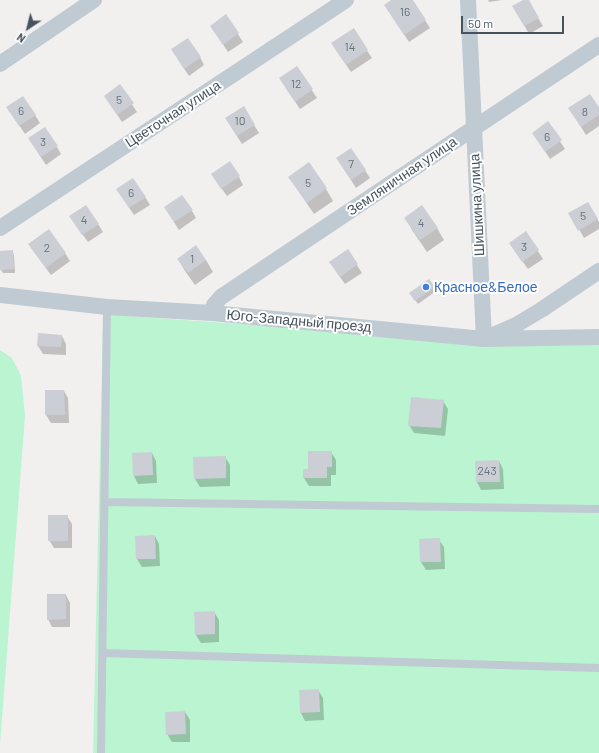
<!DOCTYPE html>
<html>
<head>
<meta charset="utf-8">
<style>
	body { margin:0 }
	#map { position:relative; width:599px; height:753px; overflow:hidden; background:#f2efef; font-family:Barlow,sans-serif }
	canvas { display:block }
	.north { position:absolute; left:8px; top:8px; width:40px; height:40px; -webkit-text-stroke:3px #fff; paint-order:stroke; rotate:215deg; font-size:11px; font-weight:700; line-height:16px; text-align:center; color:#46535f }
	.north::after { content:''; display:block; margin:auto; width:14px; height:18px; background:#46535f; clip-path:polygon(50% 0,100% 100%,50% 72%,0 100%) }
	.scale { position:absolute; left:461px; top:16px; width:103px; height:18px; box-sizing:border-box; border:2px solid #46535f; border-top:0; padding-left:5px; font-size:12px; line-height:14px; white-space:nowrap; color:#46535f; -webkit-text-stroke:3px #fff; paint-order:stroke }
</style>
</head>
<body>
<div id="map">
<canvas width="599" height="753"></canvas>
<div class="north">N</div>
<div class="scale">50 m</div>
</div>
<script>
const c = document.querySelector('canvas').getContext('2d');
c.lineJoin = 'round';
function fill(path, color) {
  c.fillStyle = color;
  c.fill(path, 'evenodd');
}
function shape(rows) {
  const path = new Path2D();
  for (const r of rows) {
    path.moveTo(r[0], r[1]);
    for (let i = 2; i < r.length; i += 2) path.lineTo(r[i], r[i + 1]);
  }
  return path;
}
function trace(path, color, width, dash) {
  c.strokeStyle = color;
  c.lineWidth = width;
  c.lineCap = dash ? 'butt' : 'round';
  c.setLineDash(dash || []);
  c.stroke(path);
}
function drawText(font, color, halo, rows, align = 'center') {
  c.font = font + ' Barlow,sans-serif';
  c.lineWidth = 4;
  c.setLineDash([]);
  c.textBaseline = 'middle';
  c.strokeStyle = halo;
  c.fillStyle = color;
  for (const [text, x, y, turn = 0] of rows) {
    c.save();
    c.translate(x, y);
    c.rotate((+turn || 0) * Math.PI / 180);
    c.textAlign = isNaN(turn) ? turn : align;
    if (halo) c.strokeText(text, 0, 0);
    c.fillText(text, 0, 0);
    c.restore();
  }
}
fill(shape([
	[112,315,485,341,599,339,599,753,93,753,103,323,108,317],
	[0,350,12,358,21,376,25,415,0,745]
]), '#baf4d0');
fill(shape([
	[393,0,412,0,430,28,409,42,390,13],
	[488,0,502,0,489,2],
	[525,0,527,0,543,26,529,34,514,7],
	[226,16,243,42,228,52,211,26],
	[353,30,372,58,351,72,332,44],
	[200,57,204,65,189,76,177,58],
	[297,68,317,98,300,109,285,87],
	[120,86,137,112,122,122,110,104],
	[599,109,599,126,586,135,574,116],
	[12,115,35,115,40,123,25,134],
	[548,123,565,149,550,159,533,133],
	[254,125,259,133,242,144,231,127],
	[29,139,57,147,61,154,46,165],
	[351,149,370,178,356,188,342,166],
	[309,164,326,189,333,201,314,214,297,189,290,177],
	[239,177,243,185,227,196,217,182],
	[122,197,145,197,150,205,134,215],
	[588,203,599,222,599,229,584,238,570,213],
	[165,208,192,211,196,218,179,230],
	[406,218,437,228,444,240,427,252,412,230],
	[75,224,98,224,103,232,88,242],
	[526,233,543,259,528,269,515,251],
	[29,244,65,253,70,261,51,275,34,252],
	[12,251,14,255,15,273,3,273,1,270],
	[348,251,362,273,345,284,335,270],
	[178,259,206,260,213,272,195,285,185,271],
	[429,280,436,291,418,304,413,297],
	[62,336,66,344,66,355,43,354,38,346],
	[64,391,68,398,69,423,51,423,46,415],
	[443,401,448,409,445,436,414,433,409,425],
	[331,452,336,460,336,475,331,475,331,486,309,486,304,478,304,470,309,470],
	[152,453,156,461,157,483,138,484,134,476],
	[225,457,230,465,230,486,200,487,195,479],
	[499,461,503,469,504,489,481,490,477,482,476,462],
	[67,516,72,524,72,548,54,548,49,540],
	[155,536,159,544,160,566,142,567,137,559],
	[420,540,439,540,444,547,445,569,426,570,421,562],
	[66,595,70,603,70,627,52,627,48,619],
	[214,612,219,620,219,642,201,643,196,635],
	[318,690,323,698,324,720,305,721,301,713],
	[185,712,190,720,190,742,172,742,167,734]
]), '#0003');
fill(shape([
	[391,0,413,0,426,20,404,35,384,5],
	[523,0,529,0,539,18,524,26,512,6],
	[226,14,239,33,223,45,210,26],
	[354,28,368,50,346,65,331,43],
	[188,38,201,57,184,69,171,49],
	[297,66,313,89,295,102,279,78],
	[120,84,134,103,117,115,104,96],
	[590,94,599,107,599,115,581,127,568,108],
	[23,96,36,115,19,126,6,107],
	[244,106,255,125,237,136,225,118],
	[548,121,562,140,545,152,532,133],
	[45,127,58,146,41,157,28,138],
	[351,148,366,170,351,180,336,158],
	[230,161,240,176,221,189,211,174],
	[309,162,327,188,307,203,288,177],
	[133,178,146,197,129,208,116,189],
	[182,195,193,210,174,222,164,207],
	[588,202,598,219,578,231,568,213],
	[86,205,99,224,82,235,69,216],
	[422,205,438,228,420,240,404,218],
	[49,229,66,253,46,268,28,244],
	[526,231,539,250,522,262,509,243],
	[196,245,206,260,188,273,177,259],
	[348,249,358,264,340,277,329,262],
	[13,250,14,269,0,270,0,251],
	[429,279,435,287,415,301,409,293],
	[38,333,62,335,61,347,37,346],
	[45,390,64,390,65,415,45,415],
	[411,397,444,400,441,428,408,426],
	[308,451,332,451,332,467,327,467,327,478,303,478,303,469,308,469],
	[152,452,153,475,133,476,132,453],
	[226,456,226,478,194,479,193,457],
	[499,460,500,482,476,482,475,461],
	[48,515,68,515,68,541,48,541],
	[155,535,156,559,136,559,135,536],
	[440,538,441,562,420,562,419,539],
	[47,594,66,594,66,619,47,620],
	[215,611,215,634,195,635,194,612],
	[319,689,320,712,300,713,299,690],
	[185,711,186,734,166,735,165,712]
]), '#cbced5');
trace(shape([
	[105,502,599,509],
	[103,653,599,668],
	[101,753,107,307]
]), '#bfcad3', 8);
trace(shape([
	[468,0,484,339,516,325,541,310,599,271],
	[0,64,94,0],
	[0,228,346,0],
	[0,295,107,307,212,313,484,339,599,337],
	[212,313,214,305,221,297,474,128,599,45]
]), '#bfcad3', 16);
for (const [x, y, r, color] of [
	[426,287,4,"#3f7fe0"]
]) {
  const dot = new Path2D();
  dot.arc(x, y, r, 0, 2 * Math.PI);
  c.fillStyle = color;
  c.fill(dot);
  trace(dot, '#fff', 1.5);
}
drawText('12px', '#67727c', null, [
	["16",405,12],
	["14",350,47],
	["12",296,84],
	["5",119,100],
	["6",21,111],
	["8",585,112],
	["10",240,121],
	["6",547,137],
	["3",43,142],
	["7",351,164],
	["5",308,183],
	["6",131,193],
	["5",583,216],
	["4",84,220],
	["4",421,223],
	["3",524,247],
	["2",47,248],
	["1",192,259],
	["243",487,471]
]);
drawText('14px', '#46535f', '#fff', [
	["Цветочная улица",173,114,-33],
	["Земляничная улица",402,176,-34],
	["Шишкина улица",477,205,-93],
	["Юго-Западный проезд",299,321,5]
]);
drawText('14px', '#366cbe', '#fff', [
	["Красное&Белое",434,287]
], 'left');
</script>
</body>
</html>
